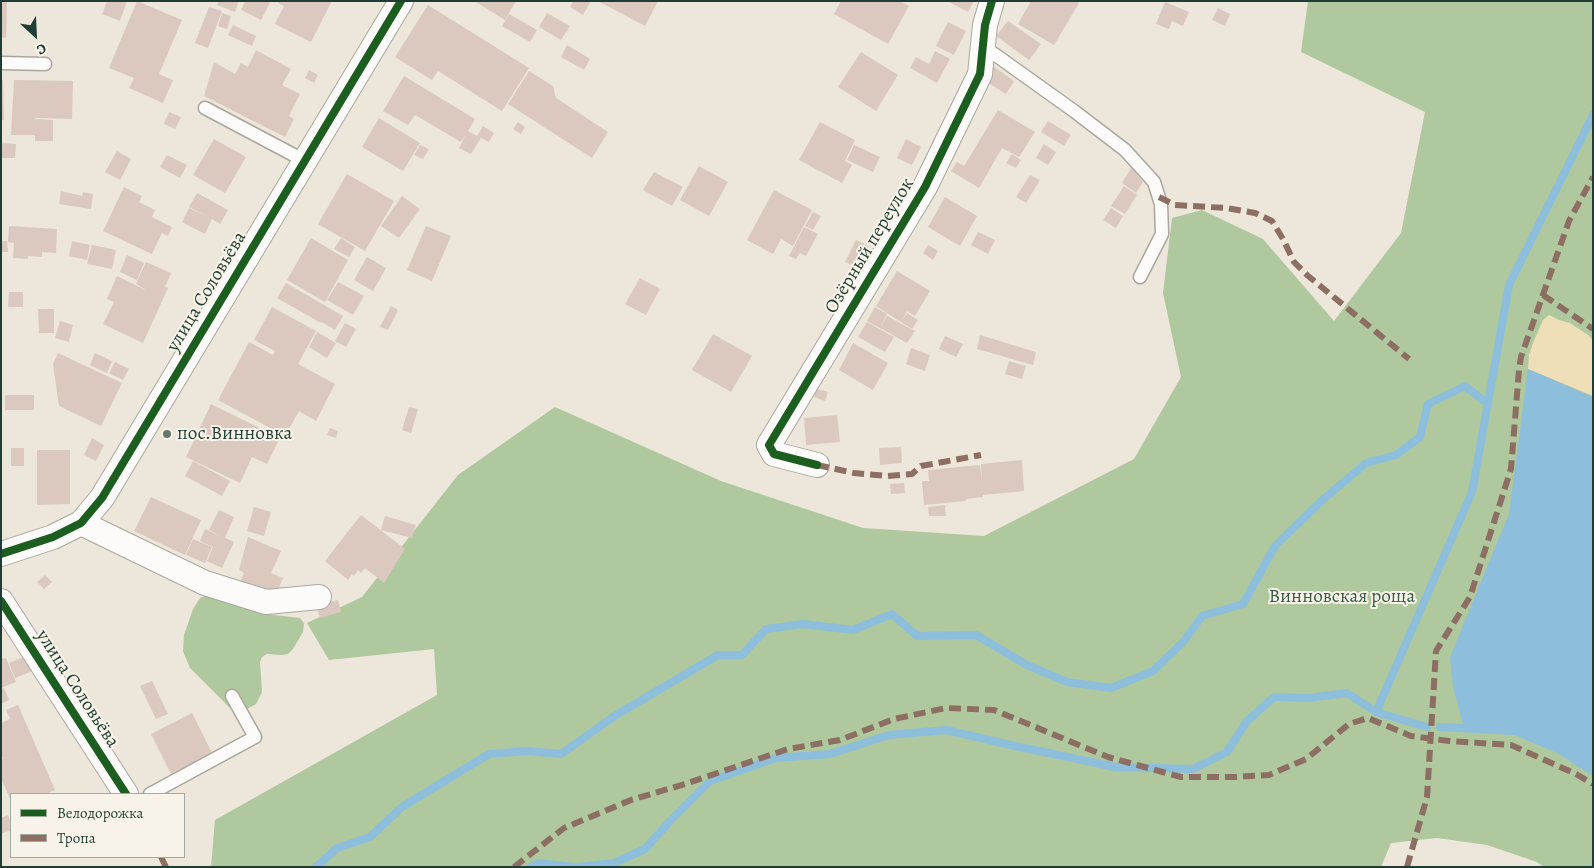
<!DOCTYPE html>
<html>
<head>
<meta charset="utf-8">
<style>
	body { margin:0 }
	#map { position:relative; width:1594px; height:868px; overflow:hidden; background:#ede6da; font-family:Alegreya,serif }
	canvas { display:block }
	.frame { position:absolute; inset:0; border:2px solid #1f3d34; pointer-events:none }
	.legend { position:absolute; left:10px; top:793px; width:175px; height:65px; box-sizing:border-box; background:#f7f3e8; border:1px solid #a1aaa0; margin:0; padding:6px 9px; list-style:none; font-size:15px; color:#1f3d34 }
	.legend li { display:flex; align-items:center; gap:10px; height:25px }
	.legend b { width:25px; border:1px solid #a1aaa0 }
	.north { position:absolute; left:10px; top:10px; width:50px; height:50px; -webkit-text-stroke:4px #f7f3e8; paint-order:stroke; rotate:155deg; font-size:14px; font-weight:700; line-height:20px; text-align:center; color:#1f3d34 }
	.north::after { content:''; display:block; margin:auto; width:18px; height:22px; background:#1f3d34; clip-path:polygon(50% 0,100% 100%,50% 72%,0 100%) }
</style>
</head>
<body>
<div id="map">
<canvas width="1594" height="868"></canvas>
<div class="frame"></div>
<ul class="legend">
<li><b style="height:6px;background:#1b5e20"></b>Велодорожка</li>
<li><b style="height:6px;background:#8d6e63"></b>Тропа</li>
</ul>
<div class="north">С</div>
</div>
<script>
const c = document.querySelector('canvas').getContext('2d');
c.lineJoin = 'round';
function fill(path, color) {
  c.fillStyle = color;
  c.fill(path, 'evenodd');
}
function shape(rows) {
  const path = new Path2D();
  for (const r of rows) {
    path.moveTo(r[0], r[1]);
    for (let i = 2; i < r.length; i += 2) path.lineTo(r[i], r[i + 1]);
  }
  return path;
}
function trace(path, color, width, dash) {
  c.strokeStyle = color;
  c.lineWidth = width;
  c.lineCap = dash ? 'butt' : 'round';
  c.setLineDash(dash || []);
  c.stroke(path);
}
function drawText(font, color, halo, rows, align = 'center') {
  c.font = font + ' Alegreya,serif';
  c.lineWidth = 4;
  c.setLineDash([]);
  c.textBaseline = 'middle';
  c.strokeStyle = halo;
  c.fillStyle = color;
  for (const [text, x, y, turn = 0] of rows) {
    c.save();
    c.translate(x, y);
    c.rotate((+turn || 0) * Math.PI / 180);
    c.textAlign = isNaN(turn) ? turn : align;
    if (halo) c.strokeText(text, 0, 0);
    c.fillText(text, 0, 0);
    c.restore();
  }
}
fill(shape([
	[1308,1,1593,1,1593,867,1544,867,1537,862,1487,845,1437,838,1391,843,1381,867,211,867,215,820,437,695,434,649,329,660,307,623,362,597,458,475,555,407,721,481,863,528,984,536,1134,459,1181,377,1163,293,1172,218,1202,210,1263,239,1334,321,1401,233,1425,112,1301,52],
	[208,595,266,614,300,618,304,623,303,632,293,649,288,654,282,655,267,654,262,657,260,662,262,692,256,704,243,711,229,707,190,668,183,651,184,635,193,609,200,598]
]), '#afc89e');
fill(shape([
	[1549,315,1559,320,1570,323,1588,335,1593,340,1593,396,1528,369,1529,355,1533,343,1543,320]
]), '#eedfb9');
fill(shape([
	[1528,369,1593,397,1593,776,1557,753,1505,731,1464,728,1453,687,1450,657,1509,514]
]), '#8dbedb');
trace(shape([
	[1376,712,1472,492,1509,285,1593,115],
	[1440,727,1513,731],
	[316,867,337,848,370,837,402,807,489,754,526,751,561,754,616,715,718,655,742,655,766,629,803,624,853,630,892,614,917,636,976,635,1027,665,1067,682,1111,688,1153,671,1184,641,1202,616,1243,604,1275,546,1319,503,1366,463,1396,455,1420,437,1428,404,1465,386,1488,404],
	[531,867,538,863,574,867],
	[578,867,614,863,645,849,671,820,710,781,776,758,830,754,889,735,946,730,1015,746,1115,767,1193,769,1227,752,1247,721,1274,697,1308,698,1347,693,1376,712,1427,727]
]), '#8dbedb', 8);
fill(shape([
	[1,1,7,1,6,38,1,37],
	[107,1,127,1,120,21,102,14],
	[137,1,182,20,159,74,173,80,163,103,129,88,134,78,109,68],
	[219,1,239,1,235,12,217,5],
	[245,1,271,1,261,20,241,10],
	[278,1,332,1,311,42,275,24,284,6,278,3],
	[474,1,516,1,505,20],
	[573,1,591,1,583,15,570,7],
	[598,1,658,1,645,26],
	[841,1,900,1,909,6,888,44,834,14],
	[947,1,974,1,968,12],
	[1031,1,1076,1,1079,3,1054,45,1018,24],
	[1165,2,1189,12,1183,26,1172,21,1169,29,1156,24],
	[428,5,529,68,502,111,438,71,432,80,395,57],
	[209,7,222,11,208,48,195,43],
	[1218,8,1230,14,1225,26,1212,20],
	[222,13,231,16,227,29,218,26],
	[547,13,570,26,561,40,539,27],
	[509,14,537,30,530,42,502,26],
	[1008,21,1041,44,1029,60,996,36],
	[948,22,966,31,954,55,936,46],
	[233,25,256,36,252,46,228,35],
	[567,45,590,59,584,70,561,57],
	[256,50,291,69,282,85,300,94,289,116,294,119,285,137,204,96,214,62,235,74,241,63,248,67],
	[935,51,950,59,937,83,910,68,916,57,929,64],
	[861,52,898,75,876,111,838,87],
	[993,66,1014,81,1006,94,985,81],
	[309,70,318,75,314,83,305,78],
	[529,71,553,86,556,98,608,132,592,158,508,104],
	[404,76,475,119,468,131,477,136,483,126,494,133,489,142,481,138,471,154,459,148,466,134,461,142,415,115,408,125,383,111],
	[1,80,3,80,4,120,1,120],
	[14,80,73,81,72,119,35,118,34,131,35,119,53,120,53,141,35,141,35,135,11,135],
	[998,110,1035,132,1019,157,1002,148,979,188,951,171,957,162,964,166],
	[169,112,181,117,175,129,164,124],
	[379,118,420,143,403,171,362,147],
	[1048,121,1071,135,1064,146,1041,132],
	[518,122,525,127,521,134,513,129],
	[820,122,855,140,845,161,852,165,842,183,799,160],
	[214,139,246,157,225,193,193,175],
	[906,139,921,147,912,165,897,158],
	[1,143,16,144,15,158,1,158],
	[1044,144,1056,152,1048,165,1036,158],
	[420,145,429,149,423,159,414,155],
	[854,145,880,157,873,172,847,160],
	[117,151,131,159,120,180,105,172],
	[1012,154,1021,160,1016,168,1006,163],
	[167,155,187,165,180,178,160,167],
	[699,166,728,182,709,216,680,200],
	[1131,168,1143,182,1136,193,1122,183],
	[654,172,683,187,672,206,643,190],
	[347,174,394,201,365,251,318,224],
	[1030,175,1040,180,1026,203,1016,197],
	[1124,186,1137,195,1125,214,1111,206],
	[124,187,142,196,139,202,155,210,152,217,172,227,168,236,162,233,152,254,103,231],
	[774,190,812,210,793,246,781,239,773,254,747,240],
	[61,191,82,196,83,192,93,194,91,209,59,204],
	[197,193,228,210,220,224,212,219,205,234,182,222,189,208,209,217,189,207],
	[402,196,420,209,399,238,381,226],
	[945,197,977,216,960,246,928,227],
	[1111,208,1123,216,1116,228,1103,220],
	[813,212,821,216,813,230,805,226],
	[9,226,57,229,56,253,42,252,42,257,28,256,28,259,13,258,14,243,8,242],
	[426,226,451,236,432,281,407,270],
	[804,227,818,234,806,256,800,253,796,259,789,256],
	[978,232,995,240,988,254,971,245],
	[311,238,348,260,325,302,287,280],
	[341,238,355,247,349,257,334,249],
	[856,240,869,246,859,268,845,262],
	[1,241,7,241,8,252,1,252],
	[72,241,90,245,87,260,69,256],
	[92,245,116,250,112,269,87,264],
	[928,245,938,251,933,260,923,253],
	[127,255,144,263,137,280,120,272],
	[367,257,386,268,373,291,354,280],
	[146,262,171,273,165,287,168,288,143,343,103,324,114,302,107,299,117,276,148,291,136,284],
	[897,271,930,291,915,316,907,311,901,322,876,306],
	[640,278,660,289,646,315,625,304],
	[338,282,364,296,353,315,327,300],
	[286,283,343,316,335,330,322,322,321,323,277,298],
	[9,292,23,292,23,307,8,307],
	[391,306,398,310,388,330,380,327],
	[272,307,316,331,298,364,335,384,316,421,299,411,285,436,218,400,249,342,273,355,275,351,254,340],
	[875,307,887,314,880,328,867,321],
	[38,309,54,309,54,333,39,333],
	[907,313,918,320,912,329,901,322],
	[887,316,900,323,898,327,900,323,915,331,907,343,880,328],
	[60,321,73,325,69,342,55,338],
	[867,322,894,337,885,352,858,337],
	[345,323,356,329,346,347,335,341],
	[317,332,336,343,327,358,309,347],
	[713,334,752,356,731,392,692,370],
	[980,335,1036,352,1033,365,977,349],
	[945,336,963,344,956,357,939,349],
	[853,343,888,363,873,390,839,370],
	[911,348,930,355,925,371,906,364],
	[58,353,122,383,101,426,59,406,53,364],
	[95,353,112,361,107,373,90,365],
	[1009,361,1026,366,1022,379,1005,374],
	[115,362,129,369,123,380,109,373],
	[817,389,828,392,825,401,814,397],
	[5,395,34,395,34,410,5,410],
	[211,404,280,438,267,464,252,457,240,483,186,457],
	[409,407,418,409,411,433,402,430],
	[837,415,840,442,806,445,804,418],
	[330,428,338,431,336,438,327,435],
	[92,438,104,445,96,461,84,455],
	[901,447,902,463,880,465,879,448],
	[11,448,24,448,24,466,11,466],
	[37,450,70,450,70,504,37,505],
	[1022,460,1024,491,983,495,983,497,966,499,966,501,924,505,922,481,929,481,928,470,980,465,982,483,981,464],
	[193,461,230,481,222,496,185,476],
	[904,483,905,493,891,494,890,484],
	[151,497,201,520,185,555,134,531],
	[945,505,946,516,929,516,928,507],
	[254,507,271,512,264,536,247,531],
	[219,510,234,517,225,538,234,542,222,568,207,561,213,547,200,541,205,529,222,537,209,530],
	[361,515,405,549,384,583,365,568,361,573,358,570,354,576,352,574,348,580,325,561],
	[385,516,416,525,412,538,381,530],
	[248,537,281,551,271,573,283,578,274,599,239,585,244,573,239,570],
	[193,539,212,547,205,563,186,555],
	[45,575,52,582,44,589,37,582],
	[338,600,341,612,320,618,316,605],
	[28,655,35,670,15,678,9,663],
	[6,658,16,682,1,688,1,659],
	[152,681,168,714,156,719,140,686],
	[4,688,9,700,1,704,1,689],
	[18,705,55,790,46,794,11,794,11,801,1,778,1,759,3,759,1,754,1,723,10,719,6,710],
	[192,713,212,753,171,774,151,734],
	[8,815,11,824,11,830,1,834,1,818]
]), '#dbc9c0');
const lane = shape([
	[983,46,1074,111,1125,150,1154,182,1161,204,1162,234,1140,277],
	[1,63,45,64],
	[205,108,305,161],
	[150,794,255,737,232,696]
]);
const street = shape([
	[817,465,774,454,769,445,925,187,980,74,985,25,992,1],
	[81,523,205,583,266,602,319,597],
	[1,554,53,537,81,523,102,498,401,1],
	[1,601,126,794]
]);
trace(lane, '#a8a79f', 15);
trace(street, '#a8a79f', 26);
trace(lane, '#fcfbf9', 12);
trace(street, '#fcfbf9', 24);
trace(shape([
	[1159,197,1175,205,1226,208,1255,213,1272,221,1283,239,1294,262,1307,275,1409,359],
	[1543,295,1593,329],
	[817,465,854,473,888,476,912,474,921,466,981,455],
	[161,857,166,867],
	[514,867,564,828,631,800,685,784,788,749,840,740,894,719,946,708,994,710,1108,757,1181,777,1235,777,1269,775,1306,759,1349,724,1368,718,1411,736,1449,741,1511,745,1576,774,1593,784],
	[1407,867,1427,797,1436,651,1470,597,1511,469,1519,370,1521,357,1569,221,1593,177]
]), '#8d6e63', 6, [12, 6]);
trace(shape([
	[817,465,774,454,769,445,925,187,980,74,985,25,992,1],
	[1,554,53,537,81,523,102,498,401,1],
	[1,601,126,794]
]), '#1b5e20', 8);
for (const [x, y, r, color] of [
	[167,434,5,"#67786e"]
]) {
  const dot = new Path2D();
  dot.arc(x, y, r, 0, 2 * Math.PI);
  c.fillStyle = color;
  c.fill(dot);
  trace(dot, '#f7f3e8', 2);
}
drawText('19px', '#1f3d34', '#f7f3e8', [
	["Озёрный переулок",870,246,-59],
	["улица Соловьёва",207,292,-59],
	["улица Соловьёва",77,689,57]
]);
drawText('19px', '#1f3d34', '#f7f3e8', [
	["пос.Винновка",177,434]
], 'left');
drawText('19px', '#385a42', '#f7f3e8', [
	["Винновская роща",1342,597]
]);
</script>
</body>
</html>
